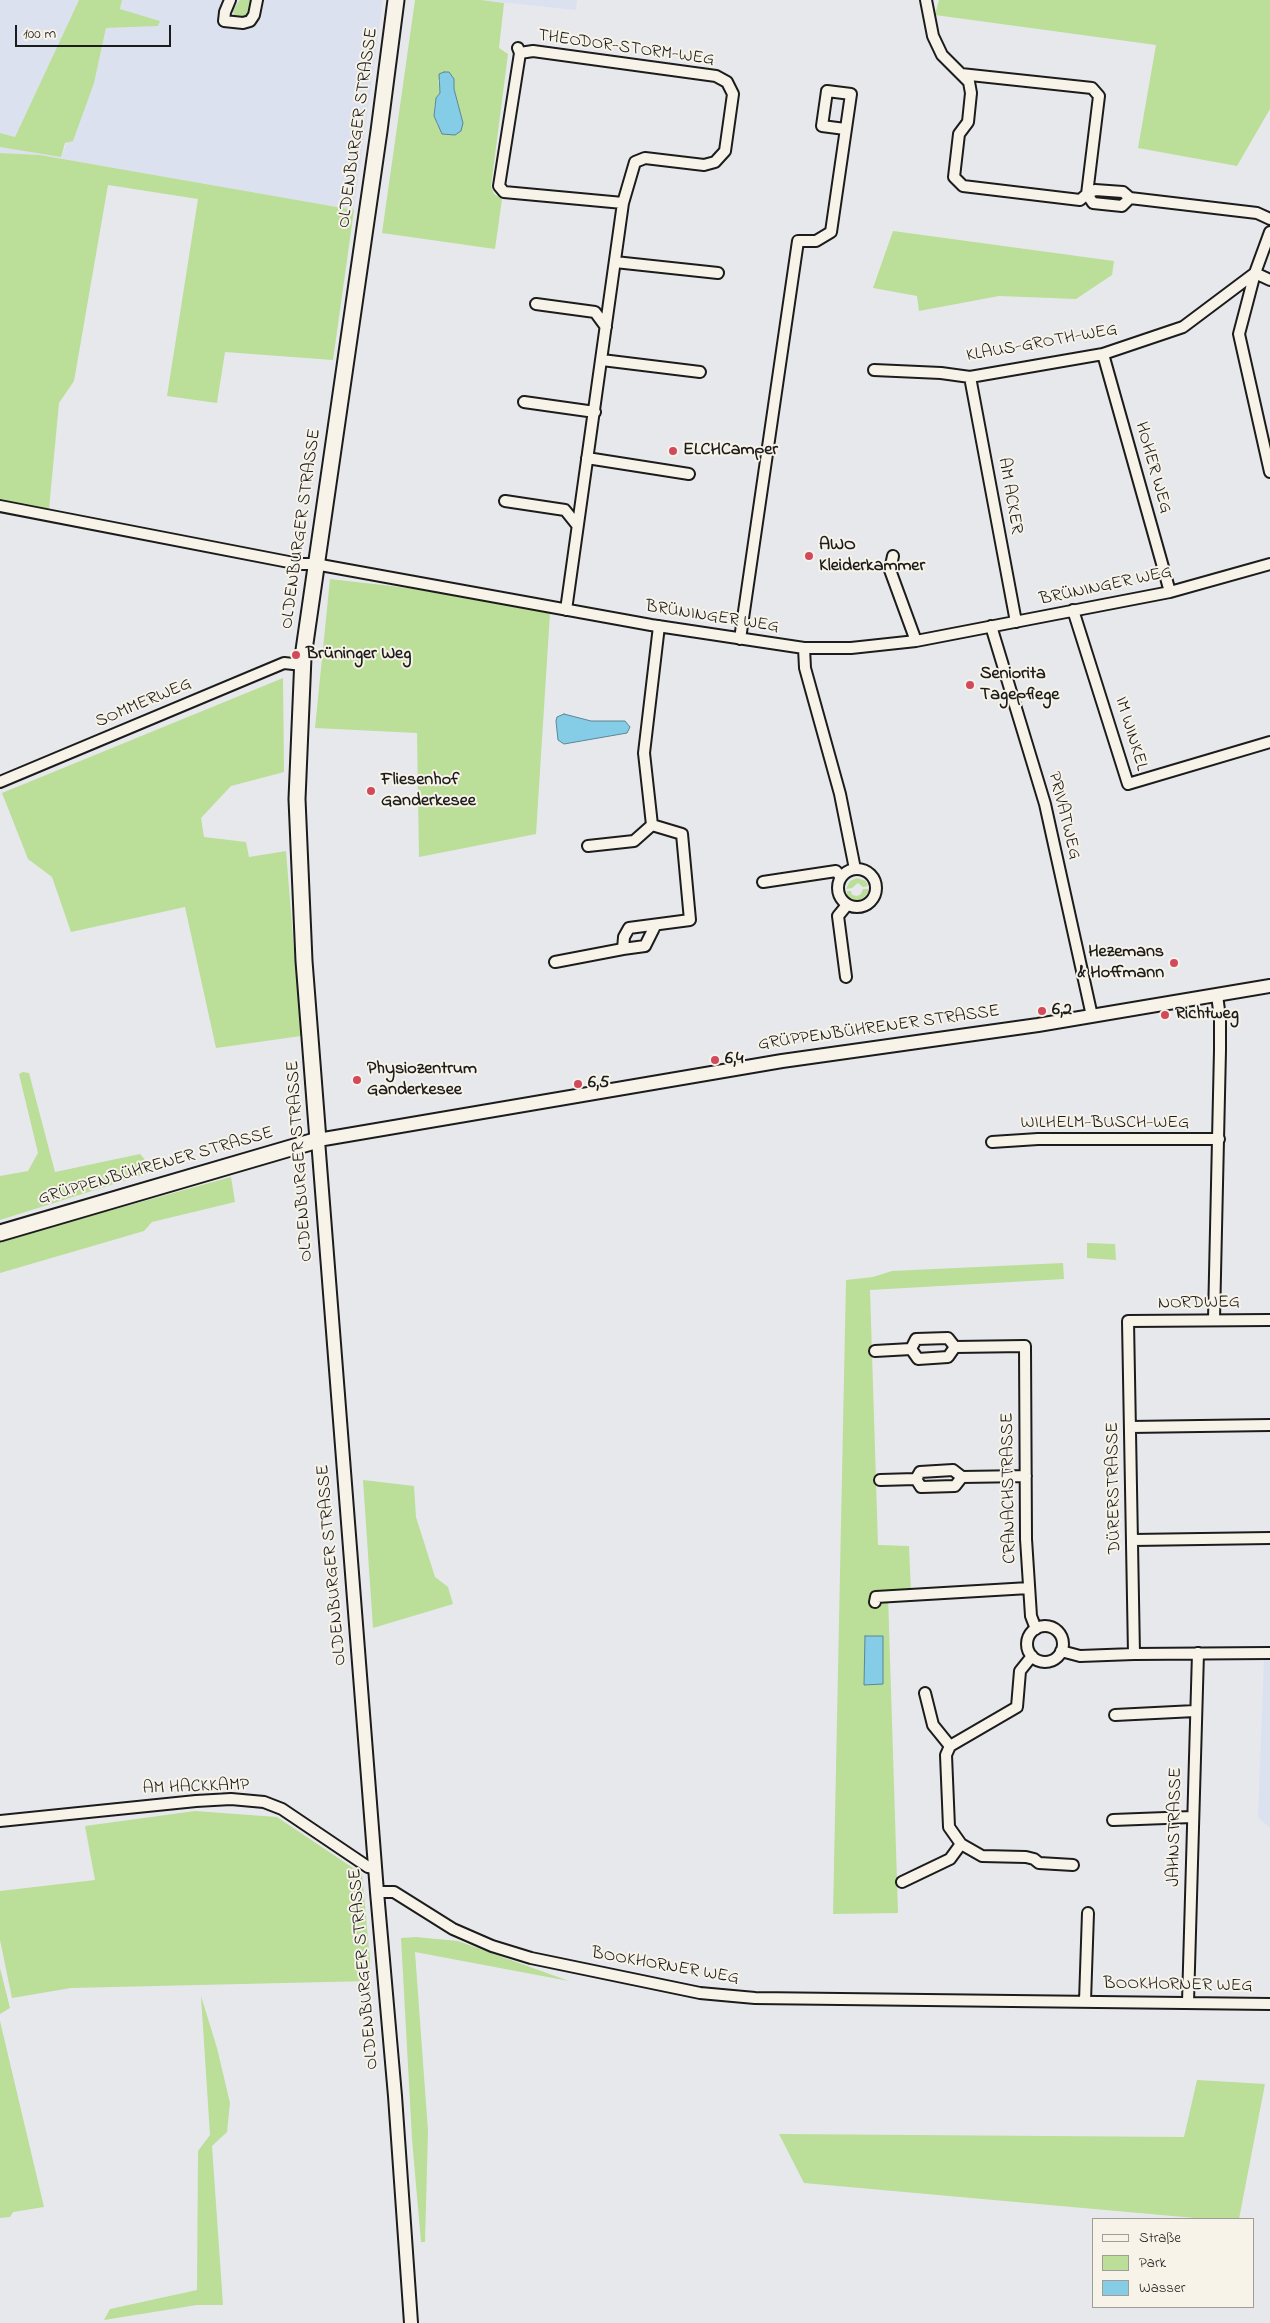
<!DOCTYPE html>
<html>
<head>
<meta charset="utf-8">
<style>
	body { margin:0 }
	#map { position:relative; width:1270px; height:2323px; overflow:hidden; background:#e7e8ec; font-family:"Indie Flower",sans-serif }
	canvas { display:block }
	.legend { position:absolute; left:1092px; top:2218px; width:162px; height:90px; box-sizing:border-box; background:#f7f3e8; border:1px solid #9f9d96; margin:0; padding:6px 9px; list-style:none; font-size:15px; color:#1c1c1c }
	.legend li { display:flex; align-items:center; gap:10px; height:25px }
	.legend b { width:25px; border:1px solid #9f9d96 }
	.scale { position:absolute; left:15px; top:25px; width:156px; height:22px; box-sizing:border-box; border:2px solid #1c1c1c; border-top:0; padding-left:6px; font-size:15px; line-height:18px; white-space:nowrap; color:#1c1c1c; -webkit-text-stroke:4px #f7f3e8; paint-order:stroke }
</style>
</head>
<body>
<div id="map">
<canvas width="1270" height="2323"></canvas>
<ul class="legend">
<li><b style="height:6px;background:#f7f3e8"></b>Straße</li>
<li><b style="height:14px;background:#bbde99"></b>Park</li>
<li><b style="height:14px;background:#85cce6"></b>Wasser</li>
</ul>
<div class="scale">100 m</div>
</div>
<script>
const c = document.querySelector('canvas').getContext('2d');
c.lineJoin = 'round';
function fill(path, color) {
  c.fillStyle = color;
  c.fill(path, 'evenodd');
}
function shape(rows) {
  const path = new Path2D();
  for (const r of rows) {
    if (r.length === 3) {
      path.moveTo(r[0] + r[2], r[1]);
      path.arc(r[0], r[1], r[2], 0, 2 * Math.PI);
      continue;
    }
    path.moveTo(r[0], r[1]);
    for (let i = 2; i < r.length; i += 2) path.lineTo(r[i], r[i + 1]);
  }
  return path;
}
function trace(path, color, width, dash) {
  c.strokeStyle = color;
  c.lineWidth = width;
  c.lineCap = dash ? 'butt' : 'round';
  c.setLineDash(dash || []);
  c.stroke(path);
}
function drawText(font, color, halo, rows, align = 'center') {
  c.font = font + ' "Indie Flower",sans-serif';
  c.lineWidth = 4;
  c.setLineDash([]);
  c.textBaseline = 'middle';
  c.strokeStyle = halo;
  c.fillStyle = color;
  for (const [text, x, y, turn = 0] of rows) {
    c.save();
    c.translate(x, y);
    c.rotate((+turn || 0) * Math.PI / 180);
    c.textAlign = isNaN(turn) ? turn : align;
    if (halo) c.strokeText(text, 0, 0);
    c.fillText(text, 0, 0);
    c.restore();
  }
}
fill(shape([
	[0,0,79,0,15,137,0,133],
	[122,0,383,0,354,210,40,155,0,153,0,147,61,156,94,83,106,28,157,26,160,21,120,9],
	[481,0,577,0,576,10],
	[1264,1660,1270,1660,1270,1828,1258,1817]
]), '#dce1ef');
fill(shape([
	[79,0,122,0,120,9,160,21,158,26,106,28,94,83,73,141,65,143,61,157,0,147,0,133,15,137],
	[240,0,250,0,251,3,247,17,242,19,234,15,233,10],
	[415,0,481,0,504,3,499,48,508,54,491,186,494,194,502,199,495,249,382,233],
	[454,79,454,89,463,123,437,125,434,110,436,98,440,93,438,80],
	[939,0,1270,0,1270,109,1237,166,1138,148,1156,45,935,15],
	[0,153,40,155,354,210,333,360,225,352,217,403,167,396,198,199,108,185,74,381,59,403,49,509,0,500],
	[893,231,1114,261,1112,275,1076,299,999,296,919,311,917,296,873,288],
	[330,579,444,592,550,613,536,834,419,857,417,733,315,728],
	[283,678,284,772,231,786,201,818,204,837,246,842,249,857,286,851,301,1036,216,1048,185,907,71,932,52,877,28,859,2,793],
	[857,878,866,881,868,886,863,887,858,883,852,888,846,889,850,881],
	[863,889,868,889,868,893,860,901,854,901,847,895,847,891,851,891,852,895,857,896,861,894],
	[23,1072,29,1073,55,1172,140,1154,155,1171,0,1220,0,1176,28,1171,38,1153,19,1074],
	[231,1177,235,1202,152,1222,144,1231,0,1273,0,1241],
	[1087,1243,1115,1244,1116,1260,1087,1258],
	[1063,1263,1064,1279,870,1290,878,1545,909,1546,911,1593,888,1595,898,1913,833,1914,846,1280,873,1277,892,1271],
	[363,1480,414,1486,416,1517,435,1577,448,1587,453,1604,373,1628],
	[195,1811,277,1817,362,1874,370,1959,370,1981,71,1988,12,1998,0,1940,0,1891,95,1880,85,1826],
	[416,1937,458,1941,569,1981,415,1952,428,2131,425,2242,421,2242,412,2139,401,1938],
	[0,1968,10,2008,0,2014],
	[201,1996,217,2048,230,2103,227,2132,212,2146,223,2305,197,2305,104,2320,110,2309,197,2290,198,2151,210,2135],
	[0,2021,44,2207,13,2212,10,2217,0,2218],
	[1197,2080,1265,2084,1239,2219,1206,2219,804,2183,779,2134,1184,2137]
]), '#bbde99');
const water = shape([
	[444,72,449,72,454,79,454,89,463,123,461,131,455,135,442,134,434,116,436,98,440,93,439,74,444,72],
	[564,714,591,721,625,721,630,727,627,733,564,744,558,740,556,721,557,717,564,714],
	[865,1636,883,1636,883,1684,864,1685,865,1636]
]);
fill(water, '#85cce6');
trace(water, '#5b8695', 1);
const minor = shape([
	[230,0,225,12,224,21,243,23,250,21,254,15,257,0],
	[926,0,933,36,942,55,969,82,971,93,968,122,959,134,954,177,963,186,1080,200,1087,194,1095,190,1123,192,1130,198,1122,206,1093,203,1087,194],
	[518,48,520,53,499,186,504,192,623,203],
	[520,53,533,51,716,76,727,82,733,94,725,151,715,162,704,165,645,158,635,162,623,203,566,610],
	[961,74,1092,88,1099,96,1087,194],
	[1130,198,1257,213,1270,219],
	[1270,232,1255,273,1239,334,1270,472],
	[615,262,718,273],
	[536,304,595,312,606,327],
	[1103,354,1170,592],
	[602,360,700,372],
	[874,370,941,373,970,377,1103,354,1183,327,1255,273,1270,280],
	[970,377,1016,622],
	[524,402,595,412],
	[587,458,689,474],
	[505,501,565,510,577,525],
	[0,506,299,564,315,564,651,625,804,648,851,648,916,641,1170,592,1270,564],
	[893,556,890,570,916,641],
	[1073,610,1128,784,1270,742],
	[991,626,1045,804,1092,1016],
	[740,639,798,241,816,241,831,232,851,94,827,91,822,126,845,129],
	[804,648,805,668,840,794,855,869],
	[0,782,284,663,303,665],
	[588,846,634,841,652,825],
	[857,888,19],
	[763,882,836,871,841,877],
	[623,949,645,946,655,926],
	[555,962,623,949,624,937,629,928,690,920,682,834,652,825,644,753,659,626],
	[846,977,838,916,847,905],
	[992,1142,1038,1139,1219,1139],
	[1214,1319,1220,1050,1220,1018,1217,995],
	[1270,1320,1128,1321,1134,1654,1270,1653],
	[911,1349,918,1359,948,1357,955,1347],
	[875,1351,911,1349,916,1339,948,1338,955,1347,1025,1346,1026,1539,1031,1616,1036,1629],
	[1130,1427,1270,1425],
	[916,1479,921,1487,955,1486,962,1477],
	[880,1480,916,1479,920,1472,953,1470,962,1477,1026,1476],
	[1133,1540,1270,1538],
	[875,1602,876,1597,1029,1588],
	[1045,1644,18],
	[1061,1651,1080,1656,1134,1654],
	[1032,1656,1020,1671,1017,1707,950,1746,946,1755,949,1827,961,1844,982,1856,1026,1857,1034,1859,1039,1863,1073,1865],
	[925,1693,933,1725,950,1746],
	[1115,1715,1195,1711],
	[1113,1820,1192,1817],
	[0,1821,196,1801,231,1799,264,1802,282,1809,368,1867,375,1868],
	[902,1882,950,1859,961,1844],
	[377,1892,394,1892,453,1929,492,1946,531,1958,700,1993,755,1998,1270,2004],
	[1085,2001,1088,1913],
	[1188,2002,1198,1653]
]);
const tertiary = shape([
	[411,2323,395,2096,377,1892,318,1140,782,1061,1038,1025,1270,986]
]);
const secondary = shape([
	[0,1233,318,1140,304,961,297,799,303,657,379,131,396,0]
]);
trace(minor, '#1c1c1c', 14);
trace(tertiary, '#1c1c1c', 16);
trace(secondary, '#1c1c1c', 19);
trace(minor, '#f7f3e8', 10);
trace(tertiary, '#f7f3e8', 12);
trace(secondary, '#f7f3e8', 15);
for (const [x, y, r, color] of [
	[673,451,5,"#d1495b"],
	[809,556,5,"#d1495b"],
	[296,655,5,"#d1495b"],
	[970,685,5,"#d1495b"],
	[371,791,5,"#d1495b"],
	[1174,963,5,"#d1495b"],
	[1042,1011,5,"#d1495b"],
	[1165,1015,5,"#d1495b"],
	[715,1060,5,"#d1495b"],
	[357,1080,5,"#d1495b"],
	[578,1084,5,"#d1495b"]
]) {
  const dot = new Path2D();
  dot.arc(x, y, r, 0, 2 * Math.PI);
  c.fillStyle = color;
  c.fill(dot);
  trace(dot, '#f7f3e8', 2);
}
drawText('18px', '#1c1c1c', '#f7f3e8', [
	["THEODOR-STORM-WEG",626,49,8],
	["OLDENBURGER STRASSE",359,128,-82],
	["KLAUS-GROTH-WEG",1042,344,-10],
	["HOHER WEG",1152,468,74],
	["AM ACKER",1009,496,80],
	["OLDENBURGER STRASSE",302,529,-82],
	["BRÜNINGER WEG",1106,587,-12],
	["BRÜNINGER WEG",712,618,9],
	["SOMMERWEG",144,704,-23],
	["IM WINKEL",1130,734,73],
	["PRIVATWEG",1063,816,76],
	["GRÜPPENBÜHRENER STRASSE",879,1029,-8],
	["WILHELM-BUSCH-WEG",1105,1124],
	["OLDENBURGER STRASSE",301,1161,-94],
	["GRÜPPENBÜHRENER STRASSE",156,1167,-16],
	["NORDWEG",1199,1304,-1],
	["CRANACHSTRASSE",1010,1488,-91],
	["DÜRERSTRASSE",1115,1488,-91],
	["OLDENBURGER STRASSE",333,1565,-95],
	["AM HACKKAMP",196,1788,-2],
	["JAHNSTRASSE",1176,1827,-89],
	["BOOKHORNER WEG",665,1967,10],
	["OLDENBURGER STRASSE",365,1969,-95],
	["BOOKHORNER WEG",1178,1986,1]
]);
drawText('bold 18px', '#1c1c1c', '#f7f3e8', [
	["ELCHCamper",683,451],
	["AWO",819,546],
	["Kleiderkammer",819,567],
	["Brüninger Weg",306,655],
	["Seniorita",980,675],
	["Tagepflege",980,696],
	["Fliesenhof",381,781],
	["Ganderkesee",381,802],
	["Hezemans",1164,953,"right"],
	["& Hoffmann",1164,974,"right"],
	["6,2",1052,1011],
	["Richtweg",1175,1015],
	["6,4",725,1060],
	["Physiozentrum",367,1070],
	["Ganderkesee",367,1091],
	["6,5",588,1084]
], 'left');
</script>
</body>
</html>
